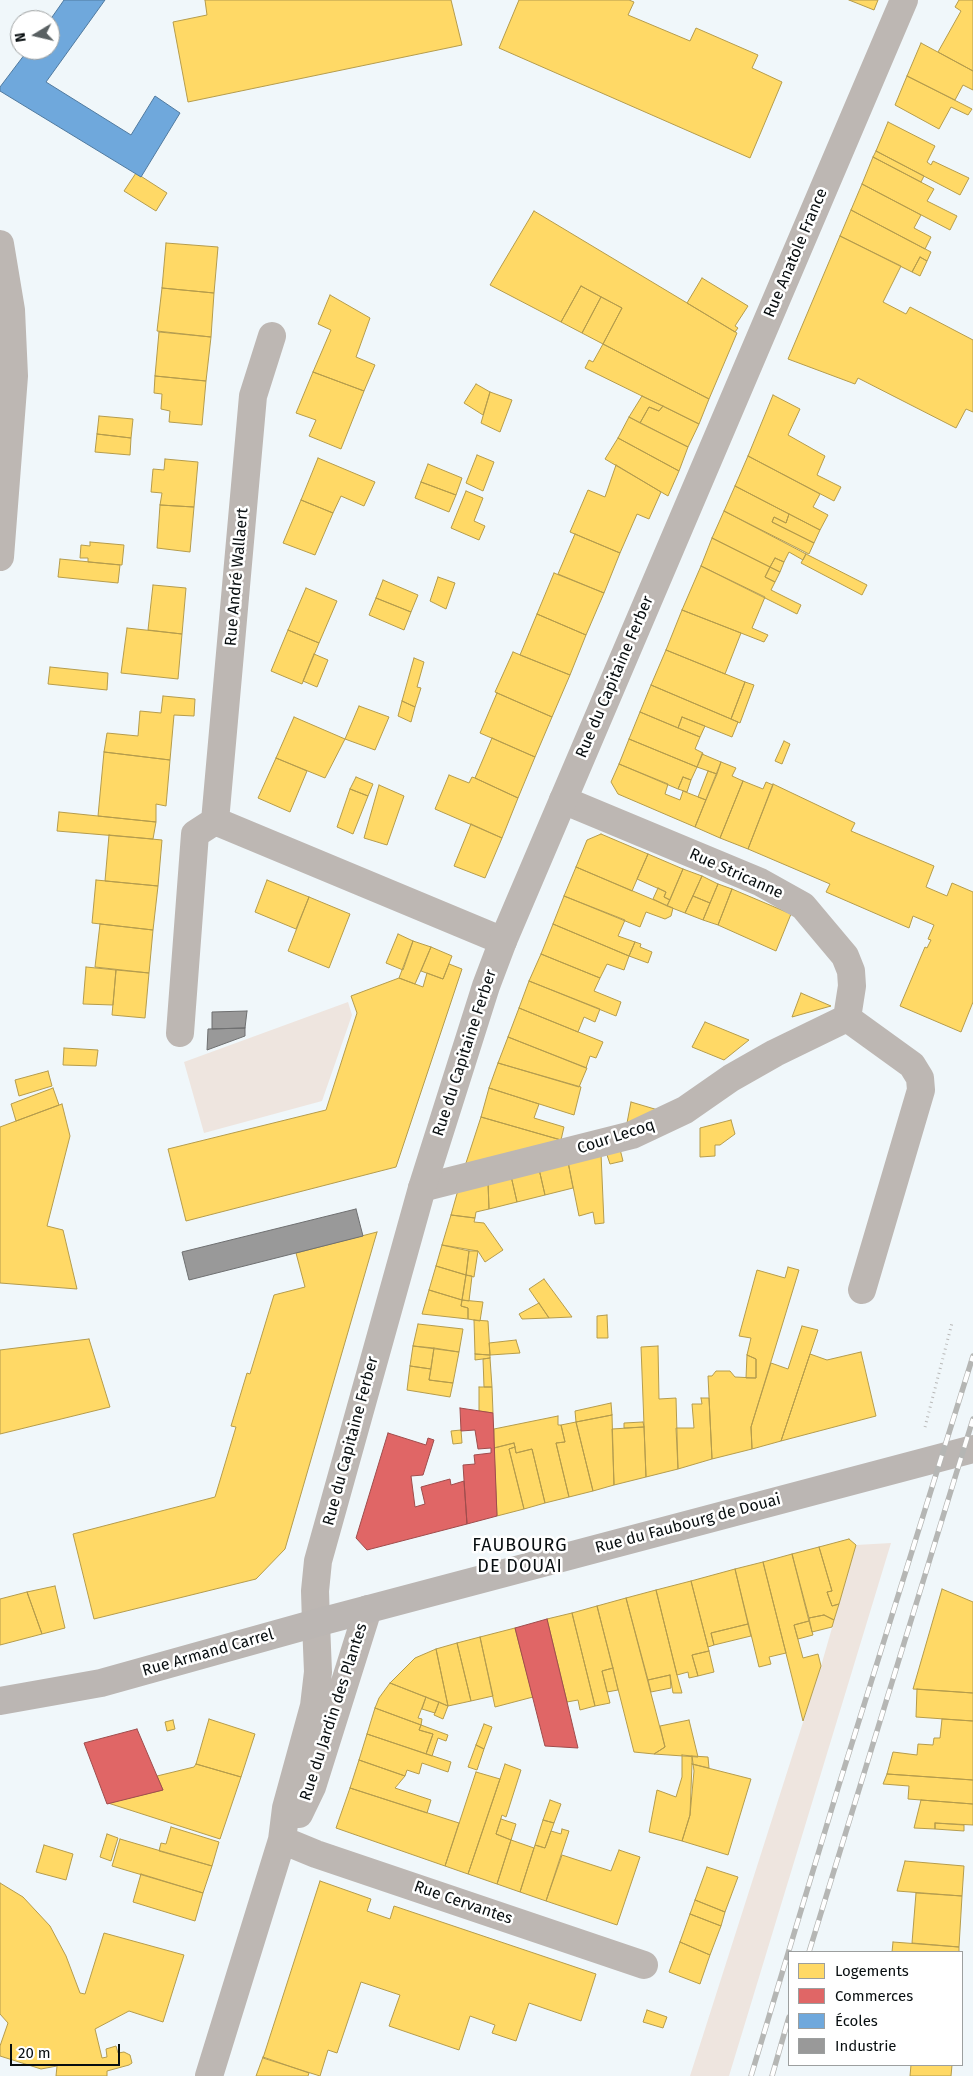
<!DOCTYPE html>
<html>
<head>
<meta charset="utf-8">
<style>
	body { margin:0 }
	#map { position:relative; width:973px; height:2076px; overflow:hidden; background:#f0f7fa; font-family:"Fira Sans",sans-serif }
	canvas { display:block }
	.legend { position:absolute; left:788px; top:1951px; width:175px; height:115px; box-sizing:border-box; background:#fff; border:1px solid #9c9f9f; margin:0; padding:6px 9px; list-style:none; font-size:15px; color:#080e10 }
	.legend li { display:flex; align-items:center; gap:10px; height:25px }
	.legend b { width:25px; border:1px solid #9c9f9f }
	.north { position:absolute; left:10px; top:10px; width:50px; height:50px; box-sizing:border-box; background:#fff; border:1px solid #9c9f9f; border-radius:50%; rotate:261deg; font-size:14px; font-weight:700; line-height:20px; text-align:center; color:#080e10 }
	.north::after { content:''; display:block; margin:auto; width:18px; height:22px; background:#596062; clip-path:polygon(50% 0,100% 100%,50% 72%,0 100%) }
	.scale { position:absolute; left:10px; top:2044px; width:110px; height:22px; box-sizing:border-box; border:2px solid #080e10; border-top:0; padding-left:6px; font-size:15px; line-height:18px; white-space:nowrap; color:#080e10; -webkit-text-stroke:4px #fff; paint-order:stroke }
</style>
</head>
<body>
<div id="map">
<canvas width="973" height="2076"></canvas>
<ul class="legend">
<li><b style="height:14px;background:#ffd966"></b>Logements</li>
<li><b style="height:14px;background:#e06666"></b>Commerces</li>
<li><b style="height:14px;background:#6fa8dc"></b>Écoles</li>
<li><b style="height:14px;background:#999"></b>Industrie</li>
</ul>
<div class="north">N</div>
<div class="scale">20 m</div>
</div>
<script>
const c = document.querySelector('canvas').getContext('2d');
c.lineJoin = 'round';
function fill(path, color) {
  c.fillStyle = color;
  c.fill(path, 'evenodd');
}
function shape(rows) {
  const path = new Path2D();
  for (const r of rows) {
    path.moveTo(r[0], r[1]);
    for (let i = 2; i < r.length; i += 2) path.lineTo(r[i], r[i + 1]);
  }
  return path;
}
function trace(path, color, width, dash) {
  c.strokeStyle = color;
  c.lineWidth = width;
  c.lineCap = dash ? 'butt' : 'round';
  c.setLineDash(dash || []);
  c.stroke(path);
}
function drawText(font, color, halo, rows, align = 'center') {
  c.font = font + ' "Fira Sans",sans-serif';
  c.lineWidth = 5;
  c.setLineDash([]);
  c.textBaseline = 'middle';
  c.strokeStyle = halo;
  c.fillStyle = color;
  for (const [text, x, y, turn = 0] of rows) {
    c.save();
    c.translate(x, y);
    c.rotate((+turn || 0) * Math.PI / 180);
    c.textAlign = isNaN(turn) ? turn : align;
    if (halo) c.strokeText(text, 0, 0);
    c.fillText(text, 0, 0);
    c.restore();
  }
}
fill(shape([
	[348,1002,352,1015,322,1101,204,1133,184,1062],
	[891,1543,729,2076,690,2076,821,1666,856,1545]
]), '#eee5df');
const homes = shape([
	[205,0,451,0,462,45,188,102,173,22,207,15,205,0],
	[519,0,629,0,634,2,628,15,690,41,696,28,758,55,752,68,782,82,750,158,499,48,519,0],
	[849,0,878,0,874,10,849,0],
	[973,0,973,71,938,52,961,11,955,7,959,0,973,0],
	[921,43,973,71,973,90,963,85,955,100,907,76,921,43],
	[907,76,972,109,968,115,951,107,939,129,895,105,907,76],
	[888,122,935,146,927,162,931,165,933,161,969,178,960,195,876,151,888,122],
	[876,151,924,176,921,182,873,157,876,151],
	[873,157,934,189,927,201,957,216,950,230,862,184,873,157],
	[136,173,167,193,156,211,124,191,136,173],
	[862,184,921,215,914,228,931,237,925,249,851,210,862,184],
	[851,210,931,252,927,261,920,257,912,272,840,236,851,210],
	[534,211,737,333,709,399,603,344,622,308,581,286,561,322,490,285,534,211],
	[840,236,901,266,883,302,906,314,910,307,973,340,973,412,966,409,956,428,858,378,855,384,788,359,840,236],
	[166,243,218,247,214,293,162,288,166,243],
	[920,257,927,261,920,276,912,272,920,257],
	[702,278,748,306,735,326,738,328,735,332,687,303,702,278],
	[581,286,601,297,582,333,561,322,581,286],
	[162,288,214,293,211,337,157,331,162,288],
	[330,295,370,318,356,357,375,365,364,391,313,372,331,330,318,324,330,295],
	[601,297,622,308,603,344,582,333,601,297],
	[159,332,211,337,206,381,155,376,159,332],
	[603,344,709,399,699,424,585,368,589,360,593,362,603,344],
	[313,372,364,391,341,449,309,436,316,420,296,413,313,372],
	[155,376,206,381,202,425,169,422,170,411,161,409,162,394,154,393,155,376],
	[476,384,490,392,483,415,464,403,476,384],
	[490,392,512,400,500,432,481,423,490,392],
	[773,395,800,409,788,435,825,456,817,475,841,487,834,501,748,456,773,395],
	[642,396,663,406,659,411,649,407,640,423,629,417,642,396],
	[663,406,699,424,688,447,640,423,649,407,659,411,663,406],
	[99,416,133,419,131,438,97,434,99,416],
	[629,417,688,447,679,471,618,438,629,417],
	[97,434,131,438,130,455,95,452,97,434],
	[618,438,679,471,668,496,605,459,618,438],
	[477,455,494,462,483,491,466,483,477,455],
	[748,456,820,494,813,507,828,515,820,530,735,486,748,456],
	[318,458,375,482,364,506,341,496,333,513,301,500,318,458],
	[165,459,198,462,194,507,160,505,162,493,151,492,153,469,164,470,165,459],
	[428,464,462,478,456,495,421,482,428,464],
	[616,465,661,492,649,519,637,514,620,553,570,532,588,490,605,497,616,465],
	[421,482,456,495,449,512,415,498,421,482],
	[735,486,789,514,786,523,774,517,772,522,814,543,809,554,724,511,735,486],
	[466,491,483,498,474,521,485,526,479,540,451,528,466,491],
	[301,500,333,513,315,555,283,543,301,500],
	[160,505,194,507,190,552,157,548,160,505],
	[724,511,806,554,803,560,789,552,784,562,775,558,770,567,712,538,724,511],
	[789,514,820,530,814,543,772,522,774,517,786,523,789,514],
	[575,534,620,553,604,593,558,574,575,534],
	[712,538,770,567,765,577,775,582,771,590,801,605,797,614,701,566,712,538],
	[90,542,124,545,122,565,88,562,88,558,80,558,81,545,90,546,90,542],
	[806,554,867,585,862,595,801,563,806,554],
	[775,558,784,562,780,572,770,567,775,558],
	[60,559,120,565,118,583,58,577,60,559],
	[701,566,765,597,752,628,768,635,764,642,682,610,701,566],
	[770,567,780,572,775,582,765,577,770,567],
	[554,573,604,593,586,635,537,614,554,573],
	[438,577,455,583,446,609,430,601,438,577],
	[383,580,418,595,411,612,376,598,383,580],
	[153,585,186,588,182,634,148,630,153,585],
	[306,588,337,601,319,643,288,630,306,588],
	[376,598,411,612,404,630,369,615,376,598],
	[682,610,741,633,725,674,666,650,682,610],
	[537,614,586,635,570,675,520,655,537,614],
	[127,628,182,634,178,679,121,673,127,628],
	[288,630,319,643,302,684,271,671,288,630],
	[666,650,745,682,731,719,651,685,666,650],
	[513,652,570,675,552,717,495,692,513,652],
	[314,654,328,660,317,687,303,681,314,654],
	[414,658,424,662,417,687,421,688,415,707,402,701,414,658],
	[50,667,108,673,107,690,48,684,50,667],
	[745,682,754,685,740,723,731,719,745,682],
	[651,685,738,722,732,737,682,717,678,728,640,712,651,685],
	[497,693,552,717,535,757,480,733,497,693],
	[163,696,195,699,194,716,174,715,170,760,104,752,107,733,138,736,140,711,161,713,163,696],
	[402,701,415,707,411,722,398,716,402,701],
	[359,706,389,717,375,750,345,739,359,706],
	[640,712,700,737,695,749,703,753,697,767,629,739,640,712],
	[294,717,345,739,325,778,276,758,294,717],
	[682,717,705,726,700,737,678,728,682,717],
	[492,738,535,757,518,798,475,778,492,738],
	[629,739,697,767,691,780,683,777,678,789,619,764,629,739],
	[784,741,790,744,782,764,775,761,784,741],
	[104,752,170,760,166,806,156,804,156,822,98,816,104,752],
	[702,754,721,762,717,774,697,767,702,754],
	[276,758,307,771,290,812,258,798,276,758],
	[721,762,736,768,732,776,743,781,720,838,695,827,721,762],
	[619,764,668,784,665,794,680,800,683,791,706,800,695,827,618,794,611,782,619,764],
	[708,771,717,774,706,800,698,797,708,771],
	[449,775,469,783,472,777,475,778,518,798,502,838,435,809,449,775],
	[356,777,373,784,368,796,350,789,356,777],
	[683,777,691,780,687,792,678,789,683,777],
	[743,781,763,789,766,782,773,785,748,849,720,838,743,781],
	[773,784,855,823,851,831,934,866,926,887,947,896,952,883,973,892,973,1002,961,1032,900,1006,925,947,927,948,931,940,928,939,934,925,913,916,909,928,826,892,830,884,748,849,773,784],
	[379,785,404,796,387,845,364,838,379,785],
	[350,789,368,796,353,834,337,827,350,789],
	[59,812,156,822,153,839,57,831,59,812],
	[471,824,502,838,485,878,454,866,471,824],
	[601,834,648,854,632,891,576,867,587,840,601,834],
	[109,835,162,840,158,886,105,881,109,835],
	[648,854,683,869,670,900,664,897,666,892,637,879,648,854],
	[576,867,673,908,671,916,665,919,646,912,640,927,564,896,576,867],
	[683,869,702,876,685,913,667,906,683,869],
	[702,876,718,884,710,903,693,896,702,876],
	[96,880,158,886,153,930,92,923,96,880],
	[267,880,309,897,296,929,255,912,267,880],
	[718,884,732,889,718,925,703,920,718,884],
	[658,888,666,892,664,897,670,900,667,906,653,899,658,888],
	[732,889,791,914,776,951,718,925,732,889],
	[564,896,625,920,618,936,635,942,629,956,553,924,564,896],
	[693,896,710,903,703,920,685,913,693,896],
	[309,897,350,914,329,968,288,951,309,897],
	[100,924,153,930,149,973,95,967,100,924],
	[553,924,629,956,624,970,607,964,600,978,541,954,553,924],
	[398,934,413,941,403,970,386,963,398,934],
	[413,941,431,947,415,984,399,978,413,941],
	[635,942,641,944,640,947,652,952,648,963,629,956,635,942],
	[431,947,452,956,443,979,421,971,431,947],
	[541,954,600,978,594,991,621,1002,616,1016,529,981,541,954],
	[449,964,462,969,396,1167,186,1221,168,1149,326,1110,357,1013,351,996,399,978,423,987,427,973,443,979,449,964],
	[86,967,116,970,113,1005,83,1004,86,967],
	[116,970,149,973,145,1018,112,1015,116,970],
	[529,981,600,1009,595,1022,584,1017,578,1032,519,1008,529,981],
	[801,993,831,1006,792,1017,801,993],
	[519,1008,603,1042,596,1058,590,1056,586,1068,508,1037,519,1008],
	[705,1022,749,1040,724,1060,692,1047,705,1022],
	[508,1037,587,1068,579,1087,498,1063,508,1037],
	[64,1048,98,1050,96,1066,63,1065,64,1048],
	[498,1063,581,1087,574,1115,489,1088,498,1063],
	[48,1071,52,1086,19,1096,15,1080,48,1071],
	[53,1088,59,1105,16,1121,11,1104,53,1088],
	[489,1088,539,1104,534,1118,564,1127,561,1140,481,1117,489,1088],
	[631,1102,658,1110,627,1123,631,1102],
	[62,1104,70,1136,47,1226,63,1230,77,1289,0,1283,0,1127,62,1104],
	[481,1117,561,1140,465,1166,481,1117],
	[731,1120,735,1134,720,1145,715,1145,715,1156,700,1157,700,1128,731,1120],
	[620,1149,623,1161,610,1164,606,1152,620,1149],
	[601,1153,604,1223,595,1224,593,1212,579,1216,568,1162,601,1153],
	[568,1162,573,1188,545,1195,539,1169,568,1162],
	[539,1169,545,1195,517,1202,511,1176,539,1169],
	[511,1176,517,1202,489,1209,488,1182,511,1176],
	[488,1182,489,1209,476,1212,475,1218,451,1215,458,1190,488,1182],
	[451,1215,475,1218,474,1222,484,1223,503,1250,485,1262,478,1251,442,1245,451,1215],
	[377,1232,285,1549,256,1579,94,1619,73,1534,215,1497,236,1427,231,1426,247,1373,250,1374,274,1295,305,1287,296,1253,377,1232],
	[442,1245,469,1251,466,1275,436,1266,442,1245],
	[469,1251,478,1251,474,1277,466,1275,469,1251],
	[436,1266,466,1275,462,1300,429,1290,436,1266],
	[788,1267,799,1270,751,1427,752,1449,712,1459,708,1376,712,1376,716,1371,730,1371,735,1377,756,1378,756,1359,747,1355,751,1338,739,1336,757,1270,785,1278,788,1267],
	[466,1275,472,1276,469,1301,462,1300,466,1275],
	[544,1279,572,1317,549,1318,529,1289,544,1279],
	[429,1290,462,1300,461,1306,468,1308,468,1319,422,1314,429,1290],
	[462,1300,483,1302,480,1321,468,1319,468,1308,461,1306,462,1300],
	[539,1303,549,1318,522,1319,519,1314,539,1303],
	[607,1315,608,1338,597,1338,597,1316,607,1315],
	[474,1320,488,1321,490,1355,475,1354,474,1320],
	[418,1324,463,1329,459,1352,413,1346,418,1324],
	[802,1326,818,1330,781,1441,752,1449,751,1427,771,1363,788,1369,802,1326],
	[89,1339,110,1407,0,1434,0,1350,89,1339],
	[516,1340,520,1353,490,1355,489,1343,516,1340],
	[413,1346,434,1348,431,1369,410,1366,413,1346],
	[658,1346,659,1399,676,1398,678,1469,646,1477,641,1347,658,1346],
	[434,1348,459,1352,453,1383,429,1380,434,1348],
	[861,1352,876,1416,781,1441,810,1354,827,1360,861,1352],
	[475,1354,490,1355,490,1358,475,1360,475,1354],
	[747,1355,756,1359,756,1378,746,1378,747,1355],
	[490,1358,492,1387,484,1387,483,1359,490,1358],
	[410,1366,431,1369,429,1380,453,1383,450,1397,407,1390,410,1366],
	[479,1387,492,1387,493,1413,479,1411,479,1387],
	[701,1398,709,1398,712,1459,678,1469,676,1428,694,1428,692,1404,702,1404,701,1398],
	[611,1403,612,1415,576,1422,575,1411,611,1403],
	[612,1415,614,1485,593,1491,576,1422,612,1415],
	[558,1416,558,1425,561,1425,565,1442,556,1443,569,1497,545,1503,532,1449,516,1453,514,1443,494,1448,494,1429,558,1416],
	[576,1422,593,1491,569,1497,556,1443,565,1442,561,1425,576,1422],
	[643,1422,644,1427,624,1428,624,1423,643,1422],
	[644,1427,646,1477,614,1485,612,1429,644,1427],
	[461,1430,462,1443,453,1444,451,1431,461,1430],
	[514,1443,515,1447,509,1449,524,1509,497,1516,494,1448,514,1443],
	[515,1447,516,1453,532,1449,545,1503,524,1509,509,1449,515,1447],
	[849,1539,856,1545,839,1604,832,1606,827,1592,832,1591,819,1547,849,1539],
	[819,1547,832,1591,827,1592,832,1606,839,1604,834,1620,824,1615,809,1618,792,1554,819,1547],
	[792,1554,809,1621,794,1625,803,1658,818,1654,821,1666,803,1721,763,1562,792,1554],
	[763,1562,786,1653,769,1657,771,1664,759,1667,735,1569,763,1562],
	[735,1569,748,1624,711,1633,714,1645,708,1647,691,1581,735,1569],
	[691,1581,709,1651,692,1655,698,1676,689,1678,688,1672,677,1675,656,1590,691,1581],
	[55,1586,65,1628,42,1634,27,1592,55,1586],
	[942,1589,973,1602,973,1693,913,1689,942,1589],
	[656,1590,677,1675,682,1693,673,1693,670,1675,648,1680,626,1598,656,1590],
	[27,1592,42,1634,0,1645,0,1599,27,1592],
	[626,1598,665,1747,654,1754,634,1752,597,1606,626,1598],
	[597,1606,613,1668,602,1671,610,1703,595,1706,572,1613,597,1606],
	[572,1613,595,1706,580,1710,578,1700,567,1702,547,1619,572,1613],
	[824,1615,834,1620,832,1627,812,1632,809,1618,824,1615],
	[809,1621,813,1635,798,1639,794,1625,809,1621],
	[748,1624,751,1636,714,1645,711,1633,748,1624],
	[515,1628,533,1697,495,1707,480,1637,515,1628],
	[480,1637,493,1696,471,1701,457,1643,480,1637],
	[457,1643,471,1701,448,1706,436,1649,457,1643],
	[436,1649,448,1706,390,1683,415,1658,436,1649],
	[709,1651,714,1672,698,1676,692,1655,709,1651],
	[613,1668,618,1690,607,1692,602,1671,613,1668],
	[670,1675,671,1688,651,1692,648,1680,670,1675],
	[390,1683,426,1697,418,1718,422,1719,421,1725,375,1708,379,1698,390,1683],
	[917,1689,973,1693,973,1721,916,1717,917,1689],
	[426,1697,439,1702,435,1713,422,1709,426,1697],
	[439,1702,448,1706,443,1719,434,1715,439,1702],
	[375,1708,421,1725,419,1730,433,1734,426,1754,367,1734,375,1708],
	[209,1719,255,1734,241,1777,196,1764,209,1719],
	[942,1719,973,1721,973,1780,887,1774,893,1752,917,1755,918,1744,933,1745,934,1738,940,1738,942,1719],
	[173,1720,175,1729,167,1731,165,1722,173,1720],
	[689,1720,698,1757,654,1754,665,1747,660,1726,689,1720],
	[484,1724,492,1727,484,1749,476,1745,484,1724],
	[421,1725,448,1735,446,1741,438,1738,432,1756,426,1754,433,1734,419,1730,421,1725],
	[367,1734,451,1762,448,1772,422,1763,419,1774,407,1770,405,1776,359,1760,367,1734],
	[476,1745,484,1749,477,1770,468,1767,476,1745],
	[682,1755,692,1756,694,1771,690,1815,682,1841,649,1832,657,1790,676,1797,682,1777,682,1755],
	[692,1756,708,1757,709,1768,692,1764,692,1756],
	[359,1760,405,1776,395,1788,431,1800,427,1813,350,1788,359,1760],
	[196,1764,241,1777,220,1839,108,1803,163,1790,157,1776,194,1767,196,1764],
	[505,1764,521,1770,506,1817,502,1815,496,1834,511,1840,497,1884,468,1874,505,1764],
	[692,1764,751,1779,728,1855,682,1841,690,1815,692,1764],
	[476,1772,500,1779,468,1874,445,1866,476,1772],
	[887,1774,973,1780,973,1804,908,1799,909,1786,883,1784,887,1774],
	[350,1788,459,1823,445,1866,336,1828,350,1788],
	[550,1800,561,1804,554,1823,543,1820,550,1800],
	[921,1800,973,1804,973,1825,935,1823,935,1829,914,1828,921,1800],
	[501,1819,516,1824,511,1840,496,1834,501,1819],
	[543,1820,554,1823,545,1848,535,1845,543,1820],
	[935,1823,964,1825,964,1831,935,1829,935,1823],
	[171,1827,219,1842,212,1866,159,1851,161,1843,166,1844,171,1827],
	[562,1829,569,1831,546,1901,520,1892,535,1845,545,1848,551,1831,561,1834,562,1829],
	[107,1834,118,1838,111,1861,100,1857,107,1834],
	[120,1839,212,1866,203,1893,112,1866,120,1839],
	[511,1840,534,1848,520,1892,497,1884,511,1840],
	[44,1845,73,1854,66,1880,36,1872,44,1845],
	[619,1850,640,1857,617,1925,546,1901,562,1855,611,1871,619,1850],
	[905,1861,964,1866,962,1896,897,1891,905,1861],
	[707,1867,738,1877,725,1912,695,1900,707,1867],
	[141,1874,203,1893,195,1921,133,1902,141,1874],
	[320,1881,371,1899,367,1911,390,1919,394,1906,596,1974,581,2021,529,2003,516,2041,492,2033,495,2025,470,2016,459,2050,389,2026,400,1995,361,1982,337,2053,328,2050,320,2076,263,2058,320,1881],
	[0,1883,23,1897,50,1926,66,1956,80,1993,85,1994,104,1933,184,1955,163,2022,129,2011,95,2029,102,2058,107,2057,106,2049,116,2046,118,2053,124,2052,130,2055,132,2063,129,2065,107,2071,107,2076,56,2076,57,2066,41,2069,0,2056,0,2046,8,2023,0,2014,0,1883],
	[916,1893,962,1896,959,1947,912,1943,916,1893],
	[695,1900,725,1912,721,1926,690,1914,695,1900],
	[690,1914,721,1926,710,1955,680,1942,690,1914],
	[680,1942,710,1955,700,1984,669,1972,680,1942],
	[893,1942,959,1947,959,1952,892,1952,893,1942],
	[647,2010,667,2017,663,2028,643,2022,647,2010],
	[263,2057,309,2073,308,2076,256,2076,263,2057],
	[911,2065,952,2065,951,2076,910,2076,911,2065]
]);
fill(homes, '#ffd966');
trace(homes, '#b59c4c', 1);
const shops = shape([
	[460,1408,493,1413,497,1516,467,1524,463,1465,475,1464,474,1455,491,1453,491,1448,478,1449,475,1430,461,1431,460,1408],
	[388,1433,426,1445,428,1438,434,1440,423,1475,411,1476,415,1507,425,1504,421,1487,450,1479,451,1485,464,1481,467,1524,367,1550,356,1538,388,1433],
	[547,1619,567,1702,578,1748,545,1746,515,1628,547,1619],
	[137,1729,163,1790,107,1804,84,1743,137,1729]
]);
fill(shops, '#e06666');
trace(shops, '#9f4c4c', 1);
const schools = shape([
	[64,0,105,0,46,82,131,135,155,96,180,113,141,177,0,91,0,87,28,50,50,50,50,20,64,0]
]);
fill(schools, '#6fa8dc');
trace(schools, '#507a9f', 1);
const industry = shape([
	[247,1011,245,1028,212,1029,212,1012,247,1011],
	[245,1028,245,1036,207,1050,208,1029,245,1028],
	[356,1209,363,1236,189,1280,182,1252,356,1209]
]);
fill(industry, '#999');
trace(industry, '#6e6f70', 1);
trace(shape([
	[925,1427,952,1323]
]), '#b9b9b8', 3, [1, 4]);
trace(shape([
	[0,244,11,310,14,376,0,557],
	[272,336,253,396,215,821,503,941],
	[563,800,760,882,803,906,845,956,851,971,852,986,847,1018,912,1065,920,1078,921,1090,862,1290],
	[180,1033,195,834,215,821],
	[422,1188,632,1135,685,1110,731,1078,775,1053,847,1018],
	[299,1814,312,1787,368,1609],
	[282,1840,316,1854,644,1965],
	[209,2076,282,1840,286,1808,314,1706,318,1672,316,1623]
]), '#bdb7b3', 28);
trace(shape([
	[316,1623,315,1591,318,1561,422,1188,486,986,503,941,904,0]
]), '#bdb7b3', 28);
trace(shape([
	[0,1701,101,1683,316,1623,973,1449]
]), '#bbb6b3', 28);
const rail = shape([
	[809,1952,973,1419],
	[751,2076,838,1788,973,1356],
	[772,2076,789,2017]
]);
trace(rail, '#b5b6b4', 5.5);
trace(rail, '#fff', 4, [11]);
drawText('16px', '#080e10', '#fff', [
	["Rue Anatole France",796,253,-67],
	["Rue André Wallaert",237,577,-85],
	["Rue du Capitaine Ferber",615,677,-67],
	["Rue Stricanne",736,874,24],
	["Rue du Capitaine Ferber",465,1053,-72],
	["Cour Lecoq",616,1137,-18],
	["Rue du Capitaine Ferber",351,1441,-75],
	["Rue du Faubourg de Douai",688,1524,-15],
	["Rue Armand Carrel",208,1653,-16],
	["Rue du Jardin des Plantes",334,1712,-72],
	["Rue Cervantes",463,1903,19]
]);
c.letterSpacing = '1px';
drawText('18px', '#080e10', '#fff', [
	["FAUBOURG",520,1546],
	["DE DOUAI",520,1567]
]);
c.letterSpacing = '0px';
</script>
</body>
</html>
